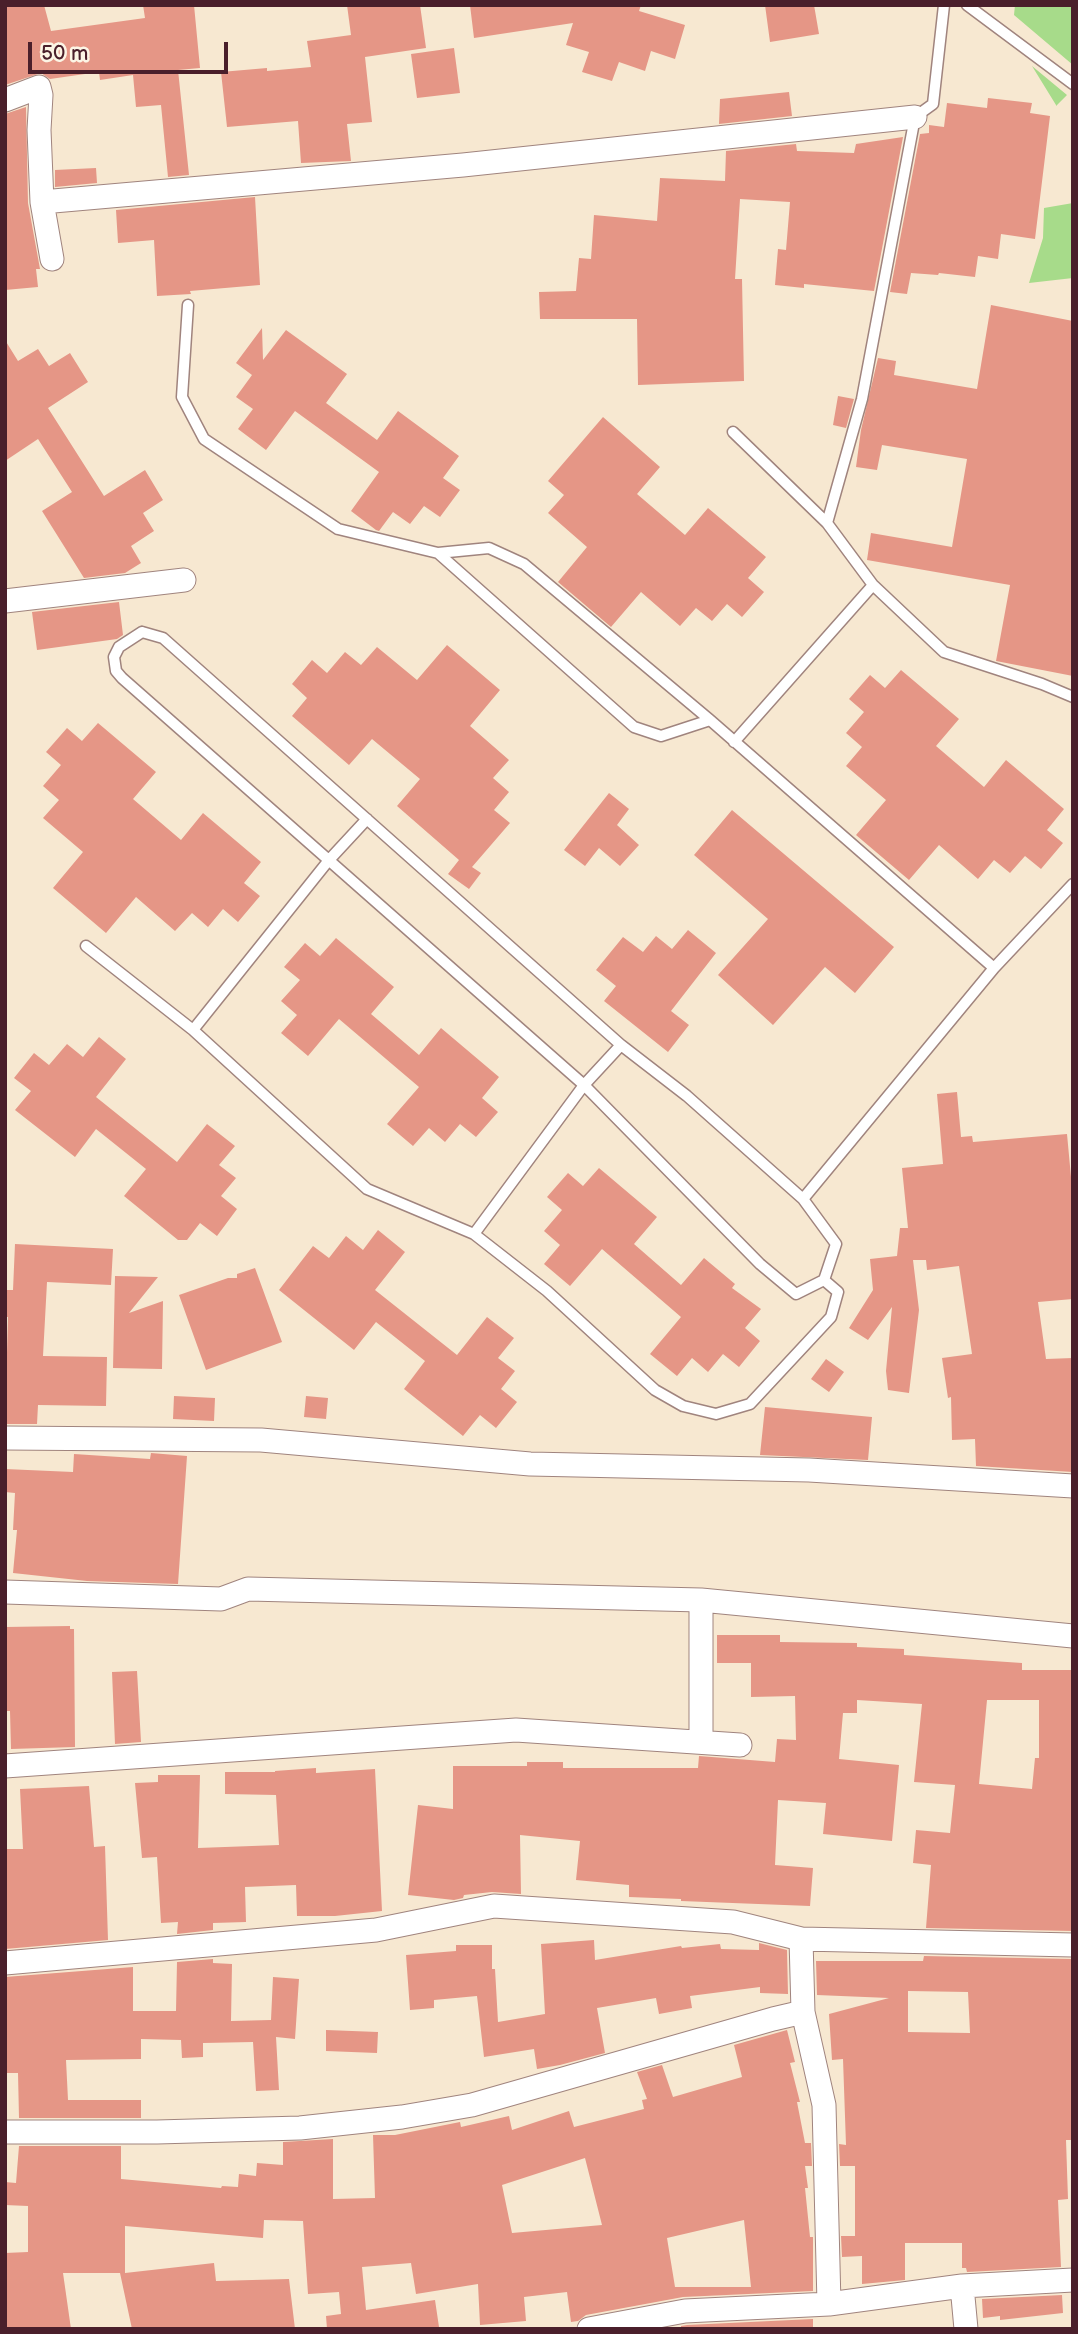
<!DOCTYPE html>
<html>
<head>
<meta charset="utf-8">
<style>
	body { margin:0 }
	#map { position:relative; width:1078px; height:2334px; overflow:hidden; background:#f7e8d1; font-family:"Balsamiq Sans",sans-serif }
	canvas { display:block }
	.frame { position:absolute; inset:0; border:7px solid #4a1f2b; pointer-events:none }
	.scale { position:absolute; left:28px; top:42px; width:200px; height:32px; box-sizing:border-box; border:4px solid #4a1f2b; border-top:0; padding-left:9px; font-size:21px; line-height:24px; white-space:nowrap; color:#4a1f2b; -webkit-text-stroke:5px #fcf5e5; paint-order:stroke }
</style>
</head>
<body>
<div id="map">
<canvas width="1078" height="2334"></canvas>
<div class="frame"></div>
<div class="scale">50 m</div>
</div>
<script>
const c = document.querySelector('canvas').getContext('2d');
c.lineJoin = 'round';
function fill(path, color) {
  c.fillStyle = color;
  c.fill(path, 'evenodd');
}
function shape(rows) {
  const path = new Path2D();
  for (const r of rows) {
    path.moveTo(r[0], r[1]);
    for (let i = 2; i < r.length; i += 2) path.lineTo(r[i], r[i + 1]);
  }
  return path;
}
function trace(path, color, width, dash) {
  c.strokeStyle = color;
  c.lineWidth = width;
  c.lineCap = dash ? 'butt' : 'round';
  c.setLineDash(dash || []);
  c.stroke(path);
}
fill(shape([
	[1015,5,1073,5,1073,65,1014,15],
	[1032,66,1067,95,1056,106,1056,105],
	[1073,203,1073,278,1029,283,1043,238,1044,208]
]), '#a7db8a');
fill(shape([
	[5,5,44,5,51,31,145,18,143,5,194,5,200,68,178,70,189,175,168,177,161,105,136,107,133,75,100,80,99,72,50,79,41,73,5,85],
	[347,5,420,5,426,48,365,57,372,122,347,124,351,161,301,163,298,121,227,127,221,72,267,68,267,71,311,67,307,41,351,35],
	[470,5,641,5,639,11,685,25,675,59,651,51,645,71,619,62,612,81,582,72,589,52,566,45,573,23,474,38],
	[765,5,814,5,819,34,770,42],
	[454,48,460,93,417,98,411,54],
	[789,92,792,116,719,124,720,99],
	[988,98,1032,103,1030,113,1050,116,1035,239,1001,234,998,259,978,256,975,277,939,273,938,275,911,273,907,294,890,292,920,134,929,133,929,125,944,127,947,103,987,108],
	[26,107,28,203,40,269,36,269,38,287,5,290,5,114],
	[903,137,874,291,804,284,804,288,775,285,778,249,786,250,790,202,740,199,735,279,742,279,744,381,638,385,637,319,540,319,539,292,576,291,579,258,591,259,594,215,657,221,660,178,725,181,726,151,796,144,797,151,854,153,856,144],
	[96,168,97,183,55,187,55,170],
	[255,197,260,285,190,291,191,294,157,296,154,240,118,243,116,210],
	[991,305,1073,321,1073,676,996,661,1010,585,867,560,871,533,952,547,967,459,882,445,877,470,856,467,861,430,878,358,896,361,894,375,977,389],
	[262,328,263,360,286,330,347,374,326,403,377,440,398,411,459,456,443,478,460,490,440,517,424,506,410,524,393,512,379,531,376,530,351,511,379,472,295,411,266,450,238,429,253,409,236,397,252,375,236,363],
	[5,340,18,361,38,349,49,366,70,353,88,382,48,408,104,496,145,470,163,500,143,513,154,531,131,546,141,563,125,573,84,578,42,511,72,492,38,439,5,461],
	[838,396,854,399,846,428,833,425],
	[603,417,660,467,637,494,685,535,708,508,766,557,748,578,764,592,742,617,727,604,712,621,696,608,680,626,641,592,611,627,558,582,587,547,548,513,564,495,548,481],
	[119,602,123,635,117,639,37,650,32,612],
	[447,645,500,690,470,726,509,760,493,778,509,792,494,810,510,823,472,867,481,873,469,889,448,874,459,860,397,806,420,779,372,739,349,765,292,716,307,698,292,684,312,660,327,673,345,652,361,665,377,647,417,680],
	[901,670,959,719,936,746,984,787,1006,760,1064,809,1047,830,1063,843,1041,869,1025,856,1010,873,994,860,978,879,939,845,909,880,856,835,886,800,846,766,862,747,846,733,864,712,849,699,870,675,885,688],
	[98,723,156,772,133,799,181,840,203,813,261,862,244,883,260,896,238,922,223,909,208,927,192,913,175,931,136,897,106,933,53,888,83,852,43,818,59,800,43,786,61,765,46,752,67,728,82,741],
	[609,793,629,809,617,825,639,845,620,866,599,848,585,866,564,850],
	[732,810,894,947,855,993,825,967,773,1025,718,975,768,919,694,855],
	[688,930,716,953,671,1011,689,1025,668,1052,604,1001,616,986,596,970,623,937,643,952,656,936,672,949],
	[336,938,394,987,371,1014,419,1055,441,1028,499,1077,482,1098,498,1112,476,1137,460,1124,445,1142,429,1128,413,1146,387,1124,419,1087,339,1019,308,1056,281,1033,297,1015,281,1001,300,980,284,967,305,943,320,956],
	[99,1037,126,1059,96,1097,177,1162,207,1124,235,1146,219,1165,236,1178,221,1196,237,1209,217,1236,200,1223,187,1240,178,1240,124,1196,146,1169,96,1129,75,1157,15,1110,31,1091,14,1078,34,1053,49,1065,67,1044,83,1057],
	[957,1092,961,1137,972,1136,973,1142,1067,1134,1071,1177,1073,1177,1073,1299,1038,1302,1046,1359,1073,1358,1073,1472,976,1466,975,1439,952,1440,951,1397,948,1398,942,1358,972,1354,959,1266,927,1270,926,1260,913,1260,919,1310,909,1393,888,1390,886,1371,892,1307,868,1340,849,1328,873,1290,870,1259,897,1256,900,1228,908,1228,902,1168,943,1164,937,1094],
	[599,1168,657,1217,634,1244,681,1285,704,1258,735,1284,732,1288,761,1309,745,1328,760,1341,739,1367,723,1354,708,1372,692,1358,677,1376,650,1354,681,1317,602,1249,570,1286,544,1264,560,1245,544,1231,562,1210,547,1197,568,1173,583,1186],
	[378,1230,405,1252,375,1290,457,1355,487,1317,514,1338,498,1358,515,1371,501,1389,517,1402,496,1428,480,1415,463,1436,404,1389,425,1361,376,1322,354,1350,279,1290,313,1246,329,1258,346,1236,363,1250],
	[15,1244,113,1249,111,1285,47,1282,43,1356,107,1357,106,1406,38,1405,37,1424,5,1424,8,1317,6,1317,7,1290,13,1290],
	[255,1268,282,1342,206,1370,179,1295,228,1278,237,1278,237,1274],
	[115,1276,158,1277,129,1313,163,1301,162,1369,113,1368],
	[826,1359,844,1372,829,1392,811,1379],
	[174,1396,215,1398,214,1421,173,1419],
	[306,1396,328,1398,326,1419,304,1417],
	[765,1407,872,1417,868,1460,760,1455],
	[151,1453,187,1456,178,1584,87,1581,13,1573,17,1530,13,1530,15,1493,5,1492,5,1469,73,1472,74,1454,150,1459],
	[70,1626,70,1629,74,1629,75,1747,11,1749,10,1711,5,1711,5,1627],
	[717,1635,780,1635,780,1642,857,1643,857,1647,904,1649,904,1655,1022,1663,1022,1670,1073,1670,1073,1931,926,1928,931,1865,913,1863,916,1830,950,1833,955,1785,914,1782,922,1704,857,1700,857,1713,843,1713,839,1759,899,1765,892,1841,823,1834,826,1803,778,1800,775,1865,813,1868,810,1906,681,1901,681,1899,629,1897,629,1885,576,1880,580,1841,520,1835,521,1894,492,1892,464,1895,463,1898,454,1900,408,1895,418,1805,453,1809,453,1766,527,1766,527,1762,563,1762,563,1768,698,1768,699,1756,775,1762,777,1739,796,1740,795,1696,751,1697,751,1663,717,1663],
	[987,1700,1039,1700,1039,1758,1035,1758,1032,1789,979,1784],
	[137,1671,141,1742,115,1744,112,1672],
	[316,1768,316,1773,375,1769,382,1911,335,1916,297,1916,296,1885,245,1887,246,1922,213,1923,213,1930,177,1934,178,1922,161,1923,157,1857,142,1858,135,1783,158,1782,158,1775,200,1775,198,1848,279,1845,276,1795,225,1794,225,1772,275,1772,275,1771],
	[89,1786,94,1847,105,1846,108,1940,5,1949,5,1849,23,1849,20,1789],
	[594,1940,595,1960,681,1946,682,1948,720,1944,721,1949,759,1950,759,1943,787,1950,788,1994,760,1993,760,1987,690,1996,692,2008,659,2014,656,1998,597,2008,605,2053,560,2065,537,2069,534,2049,484,2057,477,1996,434,2000,434,2008,410,2010,406,1955,456,1951,456,1945,492,1945,492,1969,495,1969,498,2022,545,2014,541,1944],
	[924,1956,1073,1959,1073,2140,1066,2140,1068,2199,1058,2200,1061,2267,967,2272,966,2268,962,2268,962,2243,905,2243,905,2280,862,2284,862,2256,842,2257,841,2236,855,2236,855,2166,840,2166,839,2144,846,2145,843,2059,832,2060,829,2014,889,1998,817,1995,816,1961,923,1961],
	[908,1991,968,1992,970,2033,908,2032],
	[213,1959,213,1963,232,1964,231,2021,271,2020,273,1977,299,1979,295,2039,276,2037,279,2090,256,2091,253,2042,203,2043,203,2057,182,2058,181,2040,141,2039,141,2059,66,2060,68,2100,141,2100,141,2118,19,2118,18,2073,5,2073,5,1977,133,1967,133,2011,176,2011,177,1962],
	[326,2030,378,2032,377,2053,326,2051],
	[787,2030,795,2062,790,2063,800,2102,797,2102,805,2143,811,2143,812,2166,805,2166,808,2188,805,2188,810,2237,813,2237,813,2291,683,2297,586,2315,578,2321,571,2322,567,2292,524,2297,526,2321,480,2325,478,2284,416,2294,411,2263,362,2267,366,2310,435,2300,439,2327,424,2329,327,2329,326,2316,341,2314,339,2292,308,2294,303,2221,264,2220,263,2238,125,2226,125,2273,214,2263,216,2281,289,2279,295,2329,132,2329,120,2273,63,2273,71,2329,5,2329,5,2253,28,2252,28,2206,5,2205,5,2182,16,2183,19,2146,121,2146,121,2179,221,2188,222,2186,238,2187,239,2174,256,2176,257,2163,283,2165,283,2142,333,2139,333,2199,375,2198,373,2135,395,2135,460,2122,461,2127,509,2116,512,2130,569,2111,574,2127,644,2109,642,2100,647,2099,637,2072,662,2065,673,2097,742,2077,734,2045],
	[585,2158,602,2225,512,2233,502,2185],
	[744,2220,751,2287,675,2287,667,2238],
	[1062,2295,1063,2313,1000,2320,1000,2316,983,2318,982,2299],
	[813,2319,813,2329,681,2329,681,2326,687,2325]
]), '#e59686');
const service = shape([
	[967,5,1073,84],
	[188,305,182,397,204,439,338,529,438,553,489,548,524,564,710,720,994,968],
	[733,432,827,523,873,585,944,652,1042,684,1073,697],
	[827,523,862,399,915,117,933,104,944,5],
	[438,553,634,727,661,736,710,720],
	[142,632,163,638,621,1045,687,1096,803,1199,836,1244,824,1280,796,1294,760,1264,584,1085,122,678,116,671,114,657,119,647,142,632],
	[734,742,873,585],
	[86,946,193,1030,367,1189,474,1234,547,1291,655,1390,683,1406,716,1414,750,1404,831,1317,838,1292,824,1280],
	[193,1030,329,860,367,819],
	[803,1199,994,968,1073,884],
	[474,1234,584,1085,621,1045]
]);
const minor = shape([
	[5,100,39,87,41,95,39,130,42,202,52,259],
	[42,202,463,165,915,117],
	[5,601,184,580],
	[5,1438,261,1440,530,1464,809,1470,1073,1486],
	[5,1592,221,1599,248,1589,701,1600,1073,1636],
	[701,1600,701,1742],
	[5,1766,516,1730,740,1745],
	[801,1939,803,2012,824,2105,829,2304],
	[5,1963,376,1930,494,1906,733,1922,801,1939,1073,1945],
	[5,2132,157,2132,300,2128,402,2117,472,2105,773,2019,803,2012],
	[962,2286,966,2329],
	[589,2329,685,2311,829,2304,962,2286,1073,2280]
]);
trace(service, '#a0847e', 13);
trace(minor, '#a0847e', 25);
trace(service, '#fff', 10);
trace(minor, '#fff', 23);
</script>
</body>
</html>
